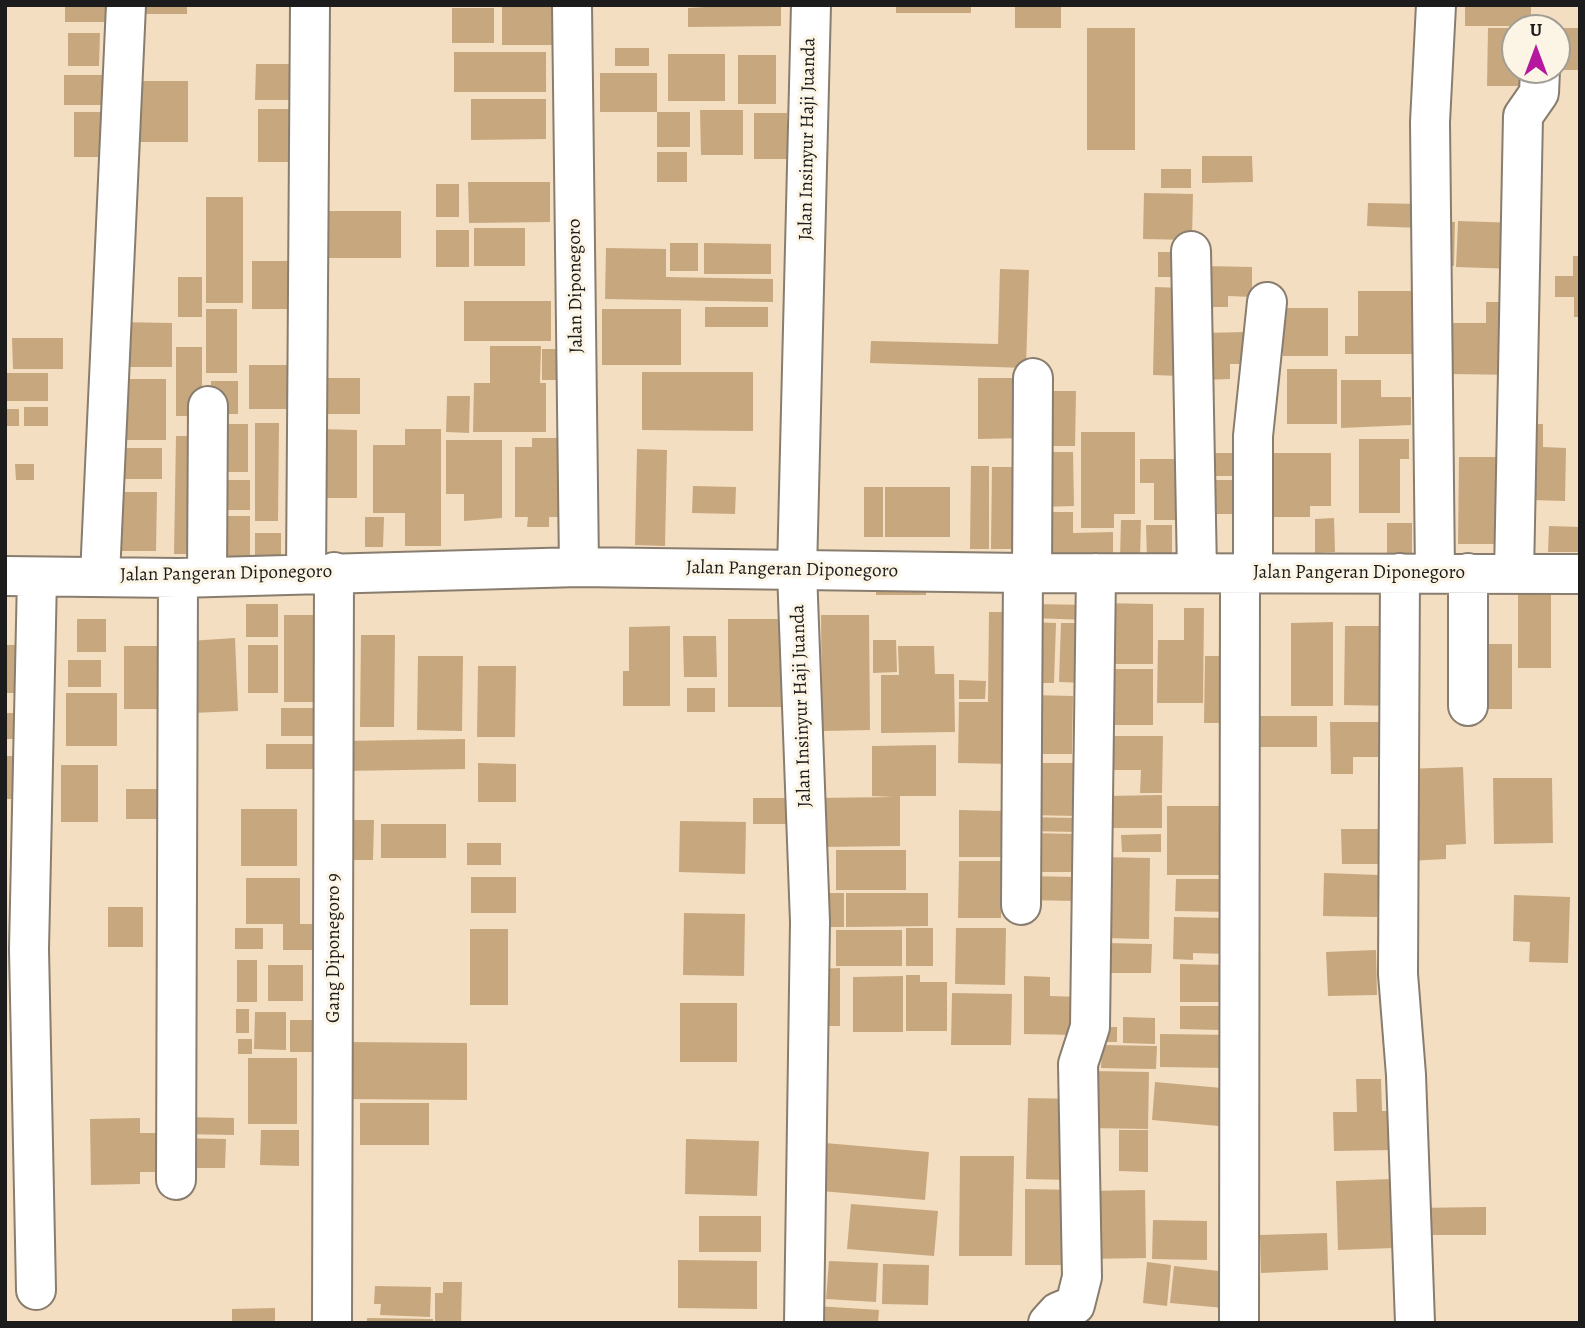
<!DOCTYPE html>
<html>
<head>
<meta charset="utf-8">
<style>
	body { margin:0 }
	#map { position:relative; width:1585px; height:1328px; overflow:hidden; background:#f4dec1; font-family:Alegreya,serif }
	canvas { display:block }
	.frame { position:absolute; inset:0; border:7px solid #1c1c1c; pointer-events:none }
	.north { position:absolute; left:1501px; top:14px; width:70px; height:70px; box-sizing:border-box; background:#fcf5e5; border:2px solid #a29e95; border-radius:50%; rotate:0deg; font-size:19px; font-weight:700; line-height:28px; text-align:center; color:#1c1c1c }
	.north::after { content:''; display:block; margin:auto; width:24px; height:32px; background:#b5179e; clip-path:polygon(50% 0,100% 100%,50% 72%,0 100%) }
</style>
</head>
<body>
<div id="map">
<canvas width="1585" height="1328"></canvas>
<div class="frame"></div>
<div class="north">U</div>
</div>
<script>
const c = document.querySelector('canvas').getContext('2d');
c.lineJoin = 'round';
function fill(path, color) {
  c.fillStyle = color;
  c.fill(path, 'evenodd');
}
function shape(rows) {
  const path = new Path2D();
  for (const r of rows) {
    path.moveTo(r[0], r[1]);
    for (let i = 2; i < r.length; i += 2) path.lineTo(r[i], r[i + 1]);
  }
  return path;
}
function trace(path, color, width, dash) {
  c.strokeStyle = color;
  c.lineWidth = width;
  c.lineCap = dash ? 'butt' : 'round';
  c.setLineDash(dash || []);
  c.stroke(path);
}
function drawText(font, color, halo, rows, align = 'center') {
  c.font = font + ' Alegreya,serif';
  c.lineWidth = 6;
  c.setLineDash([]);
  c.textBaseline = 'middle';
  c.strokeStyle = halo;
  c.fillStyle = color;
  for (const [text, x, y, turn = 0] of rows) {
    c.save();
    c.translate(x, y);
    c.rotate((+turn || 0) * Math.PI / 180);
    c.textAlign = isNaN(turn) ? turn : align;
    if (halo) c.strokeText(text, 0, 0);
    c.fillText(text, 0, 0);
    c.restore();
  }
}
fill(shape([
	[65,5,113,5,113,22,65,22],
	[139,5,187,5,187,14,139,14],
	[738,5,781,5,781,26,688,27,688,8],
	[896,5,971,5,971,13,896,13],
	[1015,5,1061,5,1061,28,1015,28],
	[1465,5,1531,5,1531,26,1465,26],
	[502,7,557,7,557,45,502,45],
	[452,8,494,8,494,43,452,43],
	[1087,28,1135,28,1135,150,1087,150],
	[1488,28,1515,28,1515,70,1528,70,1528,86,1487,86],
	[1557,28,1580,28,1580,70,1557,70],
	[68,33,100,33,99,66,68,66],
	[615,48,649,48,649,66,615,66],
	[454,52,546,52,546,92,454,92],
	[668,54,725,54,725,101,668,101],
	[738,55,776,55,776,104,738,104],
	[256,64,299,64,299,100,255,100],
	[600,73,657,73,657,112,600,112],
	[64,75,115,75,115,105,64,105],
	[135,81,188,81,188,142,135,142],
	[471,99,546,99,546,139,471,140],
	[258,109,299,109,299,162,258,162],
	[700,110,743,110,743,155,701,155],
	[74,112,111,112,111,157,74,157],
	[657,112,690,112,690,147,657,147],
	[754,113,787,113,787,159,754,159],
	[657,152,687,152,687,182,657,182],
	[1202,156,1252,156,1253,182,1202,183],
	[1161,169,1191,169,1191,188,1161,188],
	[468,182,550,182,550,222,469,223],
	[436,184,459,184,459,217,436,217],
	[1144,193,1193,194,1192,240,1143,239],
	[206,197,243,197,243,303,206,303],
	[1368,203,1422,204,1421,228,1367,226],
	[322,211,401,211,401,258,322,258],
	[1438,221,1455,222,1454,266,1437,265],
	[1458,221,1518,223,1516,269,1456,267],
	[474,228,525,228,525,266,474,266],
	[436,230,469,230,469,267,436,267],
	[670,243,698,243,698,271,670,271],
	[704,243,771,244,771,274,704,274],
	[606,248,666,249,666,277,773,279,773,302,605,299],
	[1158,252,1184,252,1184,277,1158,277],
	[1573,256,1580,256,1580,317,1574,317,1574,297,1555,297,1555,276,1573,276],
	[252,261,288,261,288,309,252,309],
	[1203,266,1252,267,1252,297,1228,296,1228,307,1203,307],
	[1000,269,1029,270,1026,368,870,363,871,341,998,344],
	[178,277,202,277,202,317,178,317],
	[1155,287,1183,288,1181,376,1153,375],
	[1358,291,1420,291,1420,354,1345,354,1345,336,1358,336],
	[464,301,551,301,551,341,464,341],
	[1486,302,1516,302,1515,375,1452,374,1452,323,1486,323],
	[705,307,768,307,768,327,705,327],
	[1283,308,1328,308,1328,356,1283,356],
	[206,309,237,309,237,373,206,373],
	[602,309,681,309,681,365,602,365],
	[118,322,172,323,172,367,118,367],
	[1246,332,1247,364,1230,364,1230,379,1202,380,1202,333],
	[12,338,63,338,63,369,13,369],
	[490,346,541,346,540,383,546,383,546,432,473,432,474,383,490,383],
	[176,347,202,347,202,416,176,416],
	[542,349,566,349,566,380,542,380],
	[249,365,287,365,287,409,249,409],
	[1287,369,1337,369,1337,424,1287,424],
	[642,372,753,372,753,431,642,430],
	[5,373,48,373,48,401,5,401],
	[322,378,360,378,360,414,322,414],
	[978,378,1026,378,1026,438,978,439],
	[122,379,166,379,166,440,122,440],
	[1341,380,1381,380,1381,397,1411,397,1411,425,1341,428],
	[211,381,238,381,238,414,211,414],
	[1040,391,1076,391,1075,446,1040,446],
	[447,396,470,396,469,433,446,432],
	[24,407,48,407,48,426,24,426],
	[5,409,19,409,19,426,5,426],
	[255,423,279,423,278,521,255,521],
	[225,424,248,424,248,472,225,472],
	[1525,424,1543,424,1543,447,1566,448,1565,501,1532,500],
	[319,429,357,430,357,498,318,498],
	[405,429,441,429,441,546,405,546,405,513,373,513,373,445,405,445],
	[1081,432,1135,432,1135,514,1114,514,1114,528,1081,528],
	[176,436,205,436,204,554,174,554],
	[532,438,569,438,569,517,549,517,549,527,527,527,528,517,515,517,515,447,532,447],
	[1359,439,1409,439,1409,459,1400,459,1400,513,1359,513],
	[446,440,502,440,502,518,464,521,464,494,446,494],
	[119,448,162,448,162,479,119,479],
	[637,449,667,450,665,546,635,545],
	[1038,452,1073,452,1074,506,1038,507],
	[1206,453,1249,453,1249,476,1206,476],
	[1260,453,1331,453,1331,506,1310,506,1310,517,1260,517],
	[1459,457,1509,457,1509,544,1458,544],
	[1140,459,1185,459,1185,520,1154,520,1154,483,1140,483],
	[15,464,34,464,34,480,16,480],
	[971,466,989,466,989,549,970,549],
	[992,467,1027,467,1027,549,991,549],
	[222,480,250,480,250,510,222,510],
	[1215,480,1245,480,1245,514,1215,514],
	[693,486,736,487,735,514,692,513],
	[864,487,883,487,883,537,864,537],
	[885,487,950,487,950,537,885,537],
	[116,492,157,492,156,551,116,551],
	[1038,512,1073,512,1073,533,1113,532,1113,558,1039,561],
	[224,516,250,516,250,567,224,567],
	[365,517,384,517,383,547,365,547],
	[1334,518,1335,552,1315,553,1315,519],
	[1121,520,1141,520,1140,559,1120,559],
	[1387,523,1412,523,1412,553,1387,553],
	[1146,525,1172,525,1172,560,1147,560],
	[1549,526,1580,527,1580,552,1548,552],
	[255,533,281,533,281,559,255,559],
	[876,573,926,573,926,595,876,595],
	[1518,594,1551,594,1551,668,1518,668],
	[1099,603,1153,604,1153,664,1099,664],
	[246,604,278,604,278,637,246,637],
	[1032,604,1089,605,1089,620,1031,618],
	[1184,608,1204,608,1203,703,1157,703,1158,640,1184,640],
	[989,612,1016,612,1014,764,958,763,959,702,988,702],
	[284,615,325,615,325,702,284,702],
	[821,615,869,615,870,730,822,731],
	[77,619,106,619,106,652,77,652],
	[728,619,783,619,783,707,728,707],
	[1029,622,1056,623,1054,683,1027,683],
	[1333,622,1333,706,1291,706,1291,623],
	[1061,623,1089,623,1087,683,1059,682],
	[670,626,670,706,623,706,623,671,629,671,629,627],
	[1345,626,1396,626,1395,706,1344,705],
	[361,635,395,635,394,727,360,727],
	[683,636,716,636,717,677,684,677],
	[235,638,238,711,192,713,189,641],
	[873,640,896,640,897,672,873,673],
	[1478,644,1512,644,1512,709,1479,709],
	[5,645,29,645,29,693,5,693],
	[248,645,278,645,278,693,248,693],
	[124,646,172,646,172,709,124,709],
	[898,646,934,646,935,674,954,674,955,732,881,733,881,675,899,675],
	[418,656,463,656,462,731,417,730],
	[1205,656,1238,656,1237,723,1204,723],
	[68,660,101,660,101,687,68,687],
	[478,666,516,666,515,737,477,737],
	[1099,669,1153,669,1153,725,1098,725],
	[959,680,986,681,985,699,959,699],
	[687,688,715,688,715,712,687,712],
	[66,693,117,693,117,746,66,746],
	[1031,695,1073,696,1072,754,1030,754],
	[281,708,317,708,317,736,281,736],
	[5,713,14,713,14,739,5,739],
	[1259,716,1317,716,1317,747,1259,747],
	[1330,722,1388,722,1388,757,1353,757,1353,774,1331,774],
	[1106,736,1163,736,1162,793,1140,793,1141,770,1106,770],
	[465,739,465,769,343,771,343,741],
	[266,744,313,744,313,769,266,769],
	[936,745,936,796,900,796,900,846,818,847,818,798,894,797,872,796,872,746],
	[5,756,14,756,14,799,5,799],
	[478,763,516,764,516,802,478,802],
	[1026,763,1080,763,1079,816,1025,815],
	[61,765,98,765,98,822,61,822],
	[1463,767,1466,844,1446,845,1446,859,1408,861,1405,769],
	[1493,778,1552,778,1553,843,1494,844],
	[126,789,171,789,171,819,126,819],
	[1162,795,1162,828,1108,828,1107,796],
	[753,798,786,798,786,824,753,824],
	[1167,806,1224,806,1224,875,1167,875],
	[241,809,297,809,297,866,241,866],
	[959,810,1003,811,1002,857,959,857],
	[1025,817,1079,818,1079,832,1025,831],
	[341,820,374,820,373,860,341,860],
	[680,821,746,822,745,874,679,872],
	[381,824,446,824,446,858,381,858],
	[1341,829,1388,829,1388,864,1342,864],
	[1027,833,1078,834,1077,872,1026,872],
	[1161,834,1161,852,1122,852,1121,835],
	[467,843,501,843,501,865,467,865],
	[836,850,906,850,906,890,836,890],
	[1101,857,1150,858,1149,939,1100,938],
	[959,861,1002,861,1001,918,958,918],
	[1324,873,1379,875,1377,917,1323,916],
	[1026,876,1078,877,1077,901,1025,900],
	[471,877,516,877,516,913,471,913],
	[246,878,300,878,300,924,314,924,314,950,283,950,283,924,246,924],
	[1176,879,1234,879,1233,912,1175,911],
	[823,893,844,893,844,927,823,927],
	[846,893,928,893,928,926,846,927],
	[1514,895,1570,897,1568,963,1529,962,1530,942,1513,941],
	[108,907,143,907,143,947,108,947],
	[684,913,745,914,744,976,683,975],
	[1174,917,1225,918,1225,954,1193,953,1193,960,1173,959],
	[235,928,263,928,263,949,235,949],
	[906,928,933,928,933,966,906,966],
	[956,928,1006,928,1005,985,955,984],
	[470,929,508,929,508,1005,470,1005],
	[836,930,902,930,902,966,836,966],
	[1106,943,1152,944,1151,973,1105,973],
	[1376,950,1377,995,1328,996,1326,952],
	[237,960,257,960,257,1002,237,1002],
	[1180,964,1229,965,1229,1002,1180,1002],
	[268,965,303,965,303,1001,268,1001],
	[840,968,840,1026,817,1026,817,969],
	[906,975,920,975,920,982,947,982,947,1031,906,1031],
	[903,976,903,1032,853,1032,853,977],
	[1024,976,1050,977,1050,996,1080,997,1079,1035,1024,1034],
	[952,993,1012,994,1011,1045,951,1045],
	[680,1003,737,1003,737,1062,680,1062],
	[1180,1006,1219,1006,1219,1030,1180,1029],
	[236,1009,249,1009,249,1033,236,1033],
	[255,1012,286,1012,286,1050,254,1049],
	[1123,1017,1155,1018,1155,1044,1123,1043],
	[290,1020,315,1020,315,1052,290,1052],
	[1104,1027,1117,1027,1117,1042,1104,1042],
	[1160,1034,1233,1035,1228,1068,1160,1067],
	[238,1039,252,1039,252,1054,238,1054],
	[345,1042,467,1043,467,1100,345,1099],
	[1102,1045,1157,1046,1156,1069,1101,1068],
	[248,1058,297,1058,297,1124,248,1124],
	[1090,1071,1149,1072,1148,1129,1089,1128],
	[1356,1079,1381,1079,1382,1111,1393,1111,1393,1150,1334,1151,1333,1112,1357,1112],
	[1155,1082,1233,1089,1230,1127,1152,1120],
	[1028,1098,1074,1099,1072,1180,1026,1179],
	[360,1103,429,1103,429,1145,360,1145],
	[182,1117,234,1118,234,1135,182,1134],
	[140,1118,140,1133,157,1133,158,1172,140,1172,140,1184,91,1185,90,1119],
	[261,1130,299,1130,299,1166,260,1165],
	[1119,1130,1148,1130,1148,1172,1119,1171],
	[176,1138,226,1139,225,1168,176,1168],
	[686,1139,759,1141,757,1196,685,1194],
	[825,1143,929,1152,925,1200,821,1191],
	[960,1156,1014,1156,1012,1256,959,1256],
	[1392,1179,1394,1248,1338,1250,1336,1181],
	[1025,1189,1074,1190,1074,1265,1025,1265],
	[1145,1190,1146,1258,1088,1259,1087,1191],
	[851,1204,938,1211,934,1256,847,1249],
	[1486,1207,1486,1235,1415,1235,1414,1208],
	[699,1216,761,1216,761,1252,699,1252],
	[1153,1220,1207,1221,1207,1260,1152,1259],
	[1327,1233,1328,1270,1261,1273,1260,1235],
	[678,1260,757,1261,757,1309,678,1308],
	[829,1261,878,1263,876,1302,826,1299],
	[1147,1262,1171,1265,1167,1306,1143,1303],
	[883,1264,929,1265,928,1305,882,1304],
	[1174,1266,1228,1272,1224,1308,1170,1303],
	[443,1282,462,1282,461,1323,435,1323,435,1293,443,1293],
	[375,1286,431,1287,430,1317,380,1315,381,1304,374,1304],
	[816,1306,879,1310,878,1323,814,1323],
	[275,1308,275,1323,232,1323,232,1309],
	[367,1318,433,1319,433,1323,367,1323]
]), '#c7a77e');
const minor = shape([
	[572,5,579,567],
	[1191,251,1197,573],
	[306,573,310,5],
	[1032,573,1033,378],
	[1253,573,1253,436,1267,302],
	[1400,573,1398,974,1406,1075,1415,1323],
	[1435,573,1430,122,1436,5],
	[1468,573,1468,706],
	[1514,574,1523,116,1539,93,1540,70],
	[5,576,178,578,579,567,1023,573,1580,574],
	[100,576,126,5],
	[207,577,208,406],
	[1021,905,1023,573],
	[176,1180,178,578],
	[36,1290,29,949,37,577],
	[332,1323,334,572],
	[804,1323,810,922,797,571,811,5],
	[1048,1323,1058,1312,1075,1305,1082,1277,1078,1064,1090,1027,1096,573],
	[1239,1323,1240,573]
]);
trace(minor, '#887d6e', 42);
trace(minor, '#fff', 38);
drawText('19px', '#1c1c1c', '#fcf5e5', [
	["Jalan Insinyur Haji Juanda",808,139,-89],
	["Jalan Diponegoro",576,286,-91],
	["Jalan Pangeran Diponegoro",792,570,1],
	["Jalan Pangeran Diponegoro",1359,573],
	["Jalan Pangeran Diponegoro",226,574,-1],
	["Jalan Insinyur Haji Juanda",802,706,-92],
	["Gang Diponegoro 9",334,948,-90]
]);
</script>
</body>
</html>
